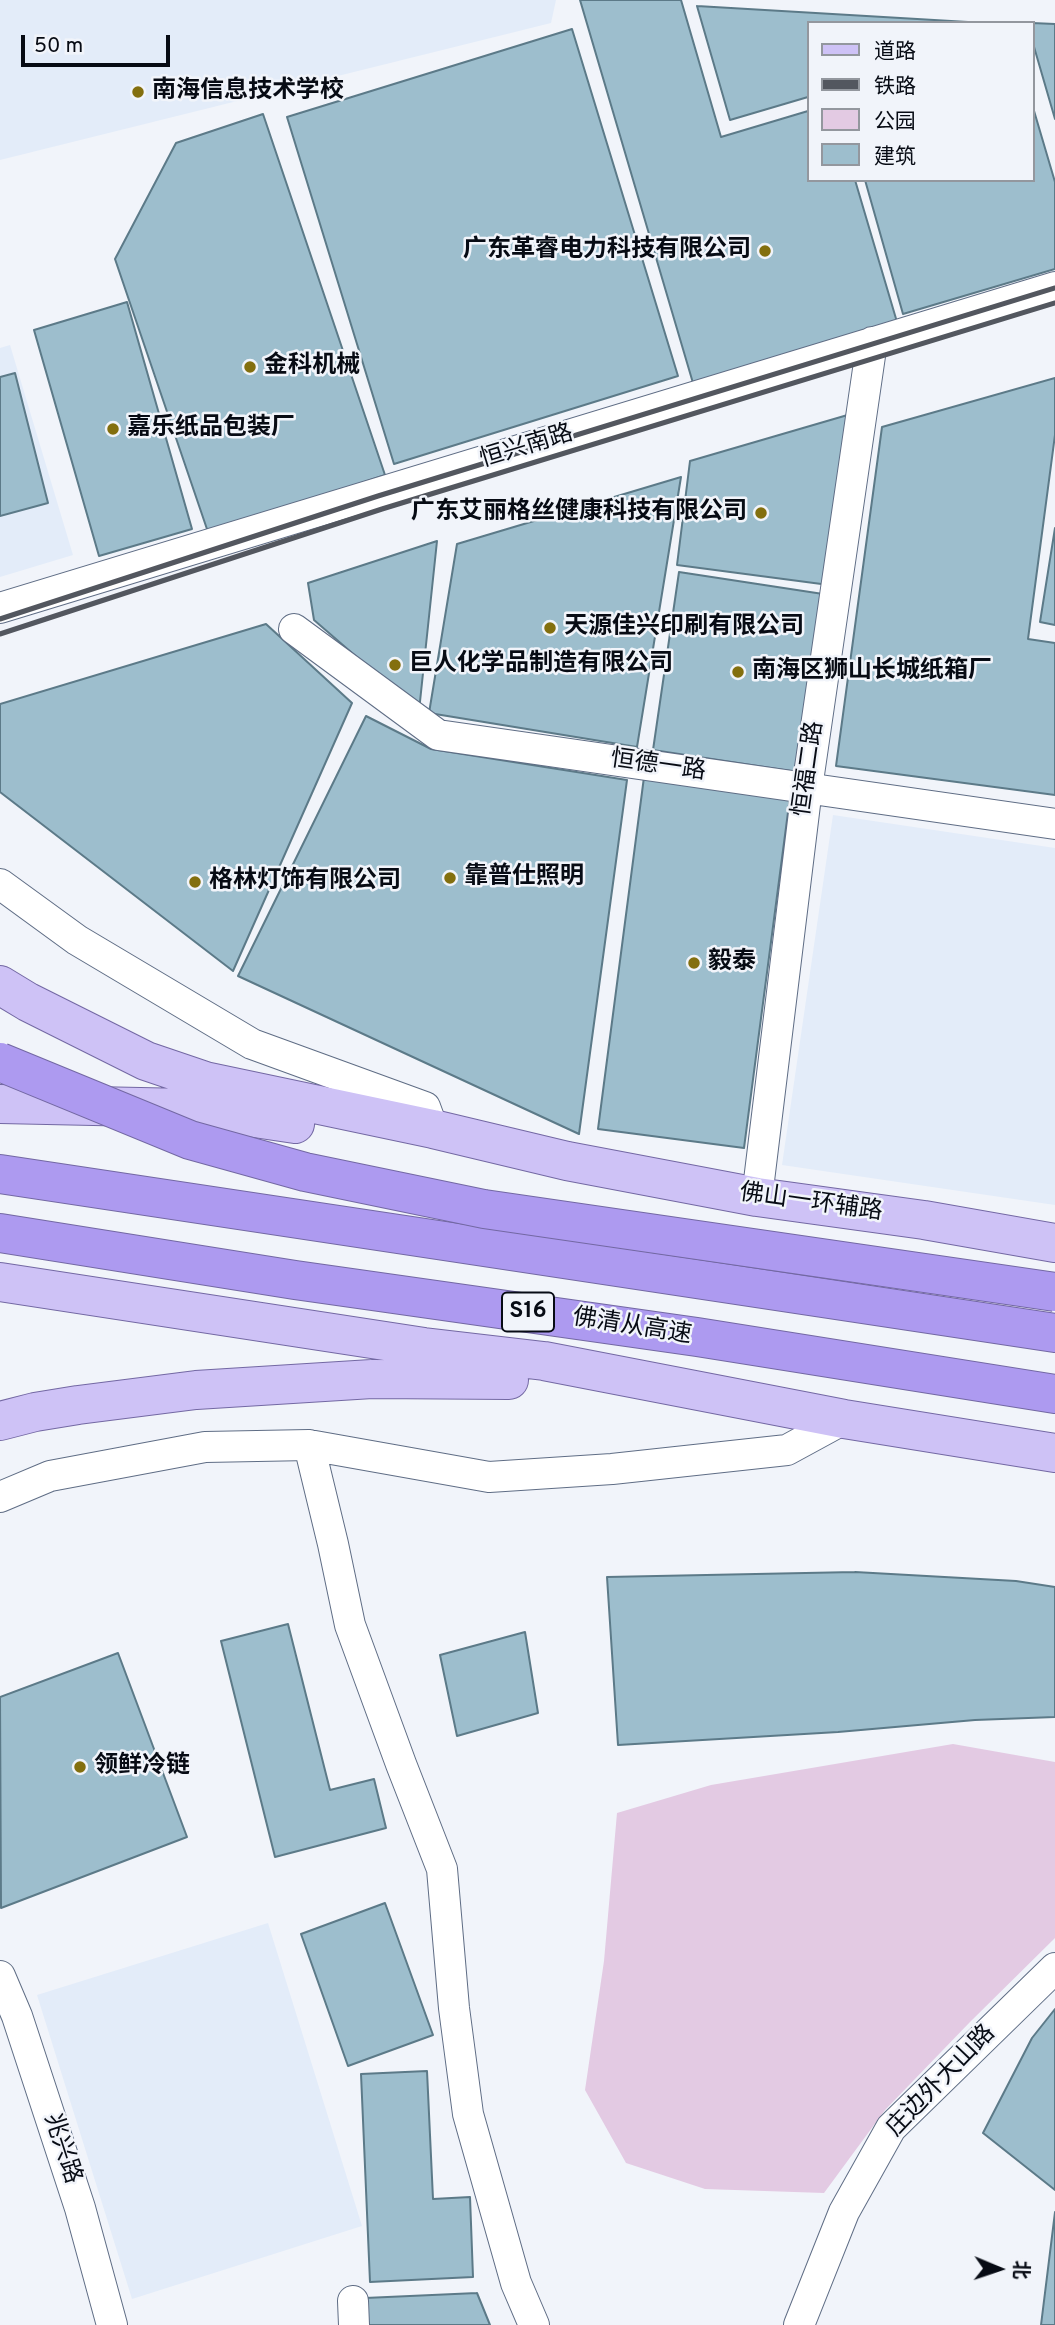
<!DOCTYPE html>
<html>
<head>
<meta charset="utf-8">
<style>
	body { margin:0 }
	#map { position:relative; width:1055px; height:2325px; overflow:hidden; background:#f1f4fa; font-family:Overpass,"Noto Sans SC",sans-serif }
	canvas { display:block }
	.legend { position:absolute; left:807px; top:21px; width:228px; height:161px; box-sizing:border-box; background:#f1f4fa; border:2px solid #93979e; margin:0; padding:9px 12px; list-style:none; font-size:21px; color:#070b14 }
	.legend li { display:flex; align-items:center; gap:14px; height:35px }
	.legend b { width:35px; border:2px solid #93979e }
	.north { position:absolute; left:964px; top:2234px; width:70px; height:70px; -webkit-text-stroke:5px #f1f4fa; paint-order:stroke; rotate:92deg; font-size:19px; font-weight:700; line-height:28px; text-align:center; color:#070b14 }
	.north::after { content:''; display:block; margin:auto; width:24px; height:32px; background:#070b14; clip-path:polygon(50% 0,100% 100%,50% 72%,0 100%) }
	.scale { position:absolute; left:21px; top:35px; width:149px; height:32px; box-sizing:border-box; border:4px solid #070b14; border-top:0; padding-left:9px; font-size:21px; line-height:24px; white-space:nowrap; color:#070b14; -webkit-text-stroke:5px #f1f4fa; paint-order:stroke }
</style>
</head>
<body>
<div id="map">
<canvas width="1055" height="2325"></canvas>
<ul class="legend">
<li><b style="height:9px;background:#cec2f6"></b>道路</li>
<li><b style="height:9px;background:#53575f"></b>铁路</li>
<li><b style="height:19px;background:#e3cae3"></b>公园</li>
<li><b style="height:19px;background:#9dbecd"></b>建筑</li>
</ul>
<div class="north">北</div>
<div class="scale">50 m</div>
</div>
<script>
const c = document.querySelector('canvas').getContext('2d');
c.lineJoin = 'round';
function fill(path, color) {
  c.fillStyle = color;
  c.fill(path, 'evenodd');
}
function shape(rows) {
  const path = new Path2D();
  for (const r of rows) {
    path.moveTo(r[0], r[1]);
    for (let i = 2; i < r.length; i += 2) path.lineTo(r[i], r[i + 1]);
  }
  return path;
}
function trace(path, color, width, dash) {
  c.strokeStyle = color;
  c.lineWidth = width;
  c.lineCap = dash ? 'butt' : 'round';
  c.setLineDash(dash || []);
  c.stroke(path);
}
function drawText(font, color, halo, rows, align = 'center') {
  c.font = font + ' Overpass,"Noto Sans SC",sans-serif';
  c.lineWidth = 5;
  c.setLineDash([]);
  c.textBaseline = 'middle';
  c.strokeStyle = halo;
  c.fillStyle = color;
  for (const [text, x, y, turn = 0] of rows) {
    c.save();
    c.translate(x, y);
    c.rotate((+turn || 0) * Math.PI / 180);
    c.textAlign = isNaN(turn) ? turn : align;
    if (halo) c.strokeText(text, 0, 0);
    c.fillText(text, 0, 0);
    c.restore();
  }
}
fill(shape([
	[0,0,556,0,551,23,0,160],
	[10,345,73,555,0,577,0,348],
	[833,815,1055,848,1055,1205,782,1165],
	[268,1923,362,2226,132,2299,37,1995]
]), '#e3ecf9');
fill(shape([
	[953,1744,1055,1762,1055,1938,970,2022,885,2110,824,2193,705,2189,626,2163,585,2090,604,1961,617,1813,711,1785]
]), '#e3cae3');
const building = shape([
	[580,0,681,0,721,137,808,111,808,180,855,180,897,322,693,383,580,0],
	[697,6,985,23,808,23,808,97,730,120,697,6],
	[1032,23,1055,24,1055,119,1032,40,1032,23],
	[572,29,678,376,394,464,287,117,572,29],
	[1032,104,1055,182,1055,269,903,314,865,180,1032,180,1032,104],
	[263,114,385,475,209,535,115,259,176,143,263,114],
	[127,302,192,529,99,556,34,330,127,302],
	[15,373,48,503,0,516,0,377,15,373],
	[1055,378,1055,435,1028,639,1055,643,1055,795,836,766,882,427,1055,378],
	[851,414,829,585,677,565,690,461,851,414],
	[681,477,637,747,429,713,457,544,681,477],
	[1055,528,1055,625,1040,622,1055,528],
	[437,541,419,711,314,620,308,583,437,541],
	[679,572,823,594,797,772,653,750,679,572],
	[266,624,352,703,233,971,0,792,0,704,266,624],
	[366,716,431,749,627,780,579,1134,238,976,366,716],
	[644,777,790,797,744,1148,598,1129,644,777],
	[855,1572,1016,1581,1055,1587,1055,1717,975,1720,838,1732,618,1745,607,1577,855,1572],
	[288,1624,330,1790,374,1779,386,1828,275,1857,221,1641,288,1624],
	[525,1632,538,1713,457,1736,440,1655,525,1632],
	[118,1653,187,1837,1,1908,0,1697,118,1653],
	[385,1903,433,2035,348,2066,301,1934,385,1903],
	[1055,2009,1055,2190,983,2133,1032,2038,1055,2009],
	[427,2071,433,2199,470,2197,473,2277,370,2282,361,2074,427,2071],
	[1055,2212,1055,2325,1041,2325,1055,2212],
	[477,2293,490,2325,366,2325,365,2298,477,2293]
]);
fill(building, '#9dbecd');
trace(building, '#5c7a88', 2);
const minor = shape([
	[0,608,1055,287],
	[294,629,438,735,1055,824],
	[0,884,77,940,252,1044,425,1107,433,1129],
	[757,1197,807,788,872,342],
	[309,1445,333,1544,350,1625,401,1764,442,1869,454,2008,468,2114,516,2283,534,2325],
	[0,1497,50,1476,205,1447,309,1445,489,1477,612,1469,787,1450,844,1419],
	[0,1976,17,2016,80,2208,112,2325],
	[353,2301,354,2325],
	[799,2325,844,2212,891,2128,1055,1968]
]);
const major = shape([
	[0,985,28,1002,146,1061,205,1081,433,1129,567,1161,757,1197,924,1220,1055,1243],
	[0,1104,187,1108,295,1124],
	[0,1282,424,1347,544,1361,844,1419,1055,1453],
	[0,1421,35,1412,78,1405,196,1390,372,1379,509,1380]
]);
const highway = shape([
	[0,1174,1055,1333],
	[0,1233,295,1280,697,1337,1055,1394]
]);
trace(minor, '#5f6d85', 32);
trace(major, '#7368a3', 40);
trace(highway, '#7368a3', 40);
trace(minor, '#fff', 30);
trace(major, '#cec2f6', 38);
trace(highway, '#ad9af0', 38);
trace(shape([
	[0,619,378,496,1055,288],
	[0,634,382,509,1055,303]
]), '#53575f', 5);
const highwayBridge = shape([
	[0,1062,190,1140,305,1172,484,1209,1055,1292]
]);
trace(highwayBridge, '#7368a3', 40, []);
trace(highwayBridge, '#ad9af0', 38);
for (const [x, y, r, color] of [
	[138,92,7,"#836f0e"],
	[765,251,7,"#836f0e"],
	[250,367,7,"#836f0e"],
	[113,429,7,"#836f0e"],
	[761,513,7,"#836f0e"],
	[550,628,7,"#836f0e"],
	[395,665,7,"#836f0e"],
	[738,672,7,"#836f0e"],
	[450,878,7,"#836f0e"],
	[195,882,7,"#836f0e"],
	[694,963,7,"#836f0e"],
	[80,1767,7,"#836f0e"]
]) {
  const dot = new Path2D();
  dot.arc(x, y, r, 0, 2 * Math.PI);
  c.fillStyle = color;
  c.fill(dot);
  trace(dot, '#f1f4fa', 2.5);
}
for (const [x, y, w] of [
	[528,1312,52]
]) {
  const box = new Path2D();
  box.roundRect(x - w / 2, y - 19.5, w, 39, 5);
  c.fillStyle = '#f1f4fa';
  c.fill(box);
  trace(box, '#070b14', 2);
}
drawText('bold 23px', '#070b14', null, [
	["S16",528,1312]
]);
drawText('bold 24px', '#070b14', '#f1f4fa', [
	["南海信息技术学校",152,92],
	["广东革睿电力科技有限公司",751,251,"right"],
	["金科机械",264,367],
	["嘉乐纸品包装厂",127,429],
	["广东艾丽格丝健康科技有限公司",747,513,"right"],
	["天源佳兴印刷有限公司",564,628],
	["巨人化学品制造有限公司",409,665],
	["南海区狮山长城纸箱厂",752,672],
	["靠普仕照明",464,878],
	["格林灯饰有限公司",209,882],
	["毅泰",708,963],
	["领鲜冷链",94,1767]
], 'left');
drawText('24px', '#070b14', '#f1f4fa', [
	["恒兴南路",527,448,-17],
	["恒德一路",658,767,8],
	["恒福二路",810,769,-82],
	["佛山一环辅路",811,1204,8],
	["佛清从高速",632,1328,9],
	["庄边外大山路",942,2082,-46],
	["兆兴路",61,2149,72]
]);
</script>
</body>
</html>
